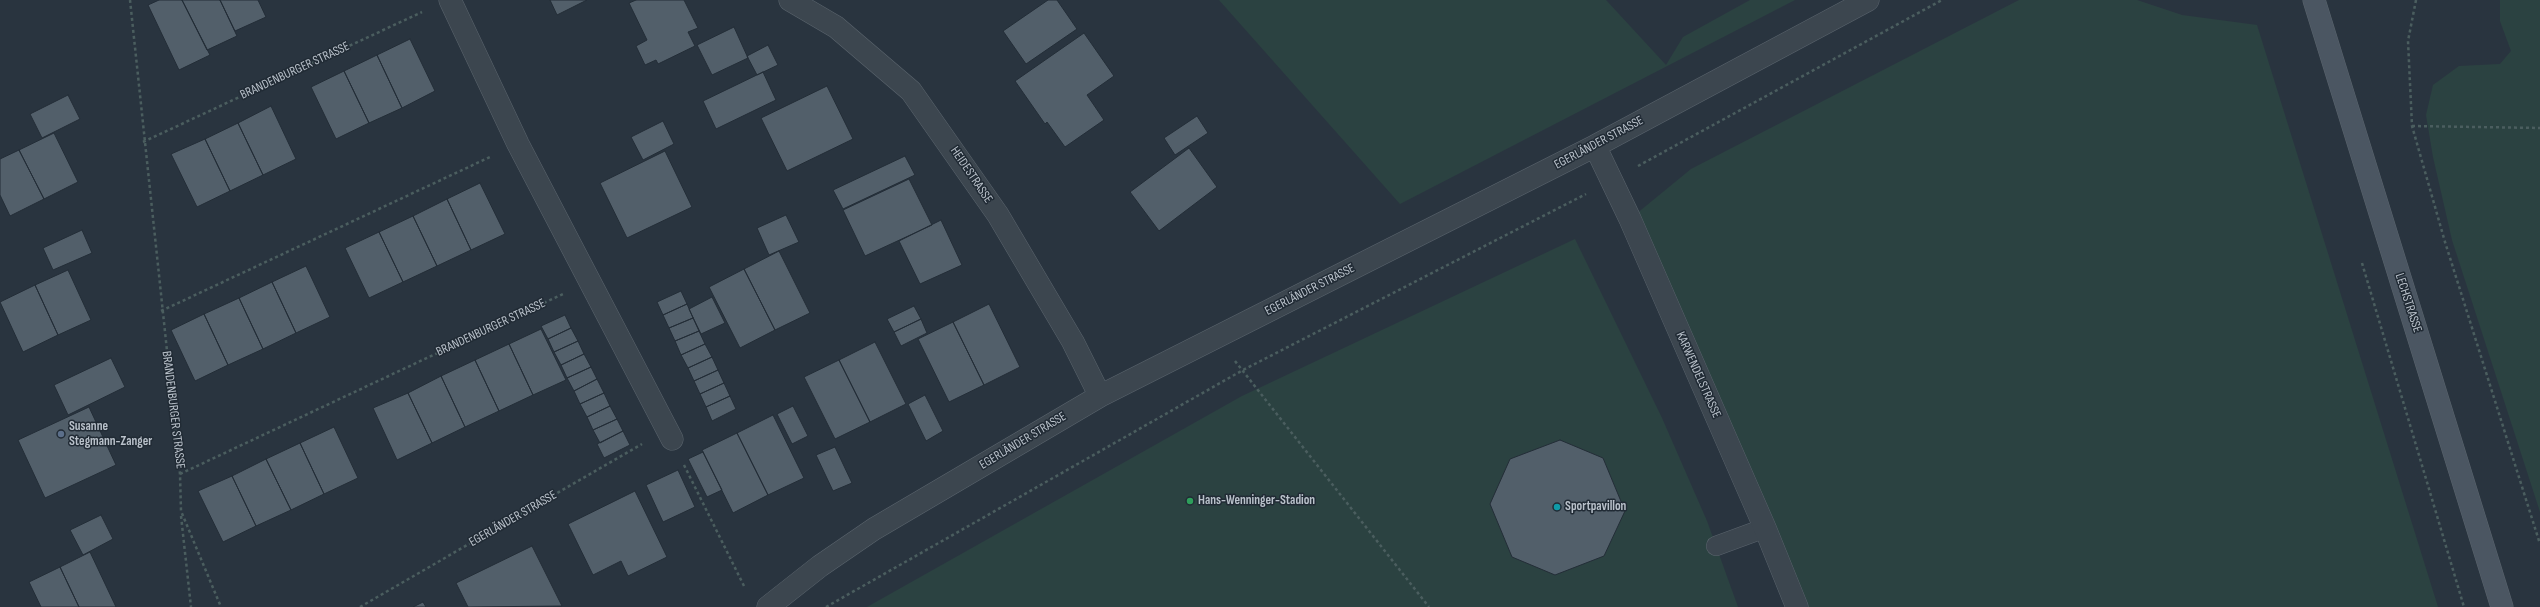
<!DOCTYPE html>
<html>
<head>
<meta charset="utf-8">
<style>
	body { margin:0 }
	canvas { display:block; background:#29343f }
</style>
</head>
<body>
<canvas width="2540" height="607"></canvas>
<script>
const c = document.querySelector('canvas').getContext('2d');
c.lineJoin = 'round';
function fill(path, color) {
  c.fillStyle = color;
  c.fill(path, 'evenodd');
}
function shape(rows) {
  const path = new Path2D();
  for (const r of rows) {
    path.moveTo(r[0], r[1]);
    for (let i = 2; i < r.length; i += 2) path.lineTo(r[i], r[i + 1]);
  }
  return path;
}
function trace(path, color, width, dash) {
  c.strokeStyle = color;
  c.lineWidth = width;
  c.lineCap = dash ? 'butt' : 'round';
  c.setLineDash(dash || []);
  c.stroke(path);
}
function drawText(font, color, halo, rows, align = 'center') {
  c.font = font + ' "Sofia Sans Condensed",sans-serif';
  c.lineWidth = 3;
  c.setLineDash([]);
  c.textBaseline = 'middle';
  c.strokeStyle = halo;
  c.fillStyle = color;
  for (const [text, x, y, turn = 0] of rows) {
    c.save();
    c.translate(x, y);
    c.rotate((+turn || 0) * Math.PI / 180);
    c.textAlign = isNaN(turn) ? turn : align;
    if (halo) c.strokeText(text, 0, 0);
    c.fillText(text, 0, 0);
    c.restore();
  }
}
fill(shape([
	[1219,0,1606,0,1666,65,1683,37,1750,0,1795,0,1400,204],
	[2019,0,2137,0,2182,15,2257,25,2438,607,1797,607,1630,219,1691,169],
	[2500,0,2540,0,2540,512,2452,240,2433,157,2426,115,2433,85,2459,66,2500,64,2511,51,2500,21],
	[1575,239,1662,418,1707,521,1738,607,867,607,1242,396]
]), '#2b4241');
const building = shape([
	[159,0,182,0,210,55,179,70,148,5,159,0],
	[182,0,220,0,237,36,207,50,182,0],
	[220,0,258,0,266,17,235,31,220,0],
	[550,0,587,0,557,15,550,0],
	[636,0,684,0,698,28,688,32,695,46,658,64,656,60,645,65,636,46,647,40,629,3,636,0],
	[1048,0,1057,0,1077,29,1026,64,1003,31,1048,0],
	[734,27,748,58,712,75,697,45,734,27],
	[1084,33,1114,76,1087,95,1104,120,1065,147,1047,122,1045,124,1015,81,1084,33],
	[410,39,435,91,402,108,377,55,410,39],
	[768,45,778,65,757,75,747,56,768,45],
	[377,55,402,108,369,123,344,71,377,55],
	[344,71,369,123,336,139,311,87,344,71],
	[763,72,776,100,716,129,703,101,763,72],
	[827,86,853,139,787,171,761,118,827,86],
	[68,95,80,119,42,138,30,114,68,95],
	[271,106,296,159,263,175,238,123,271,106],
	[1197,116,1208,133,1175,155,1164,138,1197,116],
	[663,121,674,144,643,160,631,137,663,121],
	[238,123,263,175,230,191,205,139,238,123],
	[54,133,78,182,44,199,19,150,54,133],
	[205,139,230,191,197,207,171,154,205,139],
	[1189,148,1217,187,1159,231,1130,192,1189,148],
	[19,150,44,199,10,216,0,195,0,159,19,150],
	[665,151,692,207,627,238,600,183,665,151],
	[905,156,915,175,843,209,833,190,905,156],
	[909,179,932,225,865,256,843,210,909,179],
	[480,183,505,234,471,250,447,199,480,183],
	[447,199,471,250,437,266,413,216,447,199],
	[786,215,799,242,769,255,757,228,786,215],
	[413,216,437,266,403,282,379,232,413,216],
	[941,220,962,265,920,284,899,241,941,220],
	[82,230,92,253,53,270,43,248,82,230],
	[379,232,403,282,369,298,345,248,379,232],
	[779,251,810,313,775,330,744,269,779,251],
	[306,266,330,317,296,333,272,282,306,266],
	[744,269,775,330,740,348,709,287,744,269],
	[68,270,91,320,58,335,35,285,68,270],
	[272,282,296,333,263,349,239,298,272,282],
	[35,285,58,335,23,352,0,302,35,285],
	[681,291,687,304,663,315,657,302,681,291],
	[712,297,725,323,701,334,689,309,712,297],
	[239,298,263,349,228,365,204,314,239,298],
	[687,304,693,318,669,328,663,315,687,304],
	[989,304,1020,367,984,385,953,322,989,304],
	[914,306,921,319,894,332,887,319,914,306],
	[204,314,228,365,195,381,171,330,204,314],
	[565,315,571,328,548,339,541,326,565,315],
	[693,318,699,331,675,341,669,328,693,318],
	[921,319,927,333,901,346,894,332,921,319],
	[953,322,984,385,949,402,918,339,953,322],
	[571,328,578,341,554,352,548,339,571,328],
	[541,329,566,380,533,395,509,344,541,329],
	[699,331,705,344,681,355,675,341,699,331],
	[578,341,584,354,561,365,554,352,578,341],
	[875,342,906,404,870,422,839,360,875,342],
	[509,344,533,395,499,411,475,360,509,344],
	[705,344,712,357,688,368,681,355,705,344],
	[584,354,591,367,567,378,561,365,584,354],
	[712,357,718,370,694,381,688,368,712,357],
	[111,358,125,387,68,415,54,385,111,358],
	[475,360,499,411,465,427,441,376,475,360],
	[839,360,870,422,835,439,804,377,839,360],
	[591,367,597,379,574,391,567,378,591,367],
	[718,370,724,383,700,394,694,381,718,370],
	[441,376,465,427,432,443,408,393,441,376],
	[597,379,604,393,580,404,574,391,597,379],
	[724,383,730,396,706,407,700,394,724,383],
	[408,393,432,443,397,460,373,408,408,393],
	[604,393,610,406,587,417,580,404,604,393],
	[925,395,943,431,926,441,908,404,925,395],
	[730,396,736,409,712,421,706,407,730,396],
	[610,406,617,419,593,430,587,417,610,406],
	[793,406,808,436,792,444,777,414,793,406],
	[89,407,116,465,45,498,18,440,89,407],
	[773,415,804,478,768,495,737,433,773,415],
	[617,419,623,431,600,443,593,430,617,419],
	[334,427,358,478,324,494,300,443,334,427],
	[623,431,630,445,604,458,597,444,623,431],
	[737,433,768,495,733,513,702,450,737,433],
	[1560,440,1603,458,1625,511,1604,556,1555,575,1512,557,1490,504,1510,459,1560,440],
	[300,443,324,494,291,510,266,459,300,443],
	[835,447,852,483,833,491,816,455,835,447],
	[703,452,722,490,707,497,688,459,703,452],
	[266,459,291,510,256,526,232,476,266,459],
	[678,470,695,507,663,522,646,485,678,470],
	[232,476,256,526,223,542,198,491,232,476],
	[635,491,667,557,628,576,621,561,593,575,568,524,635,491],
	[101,515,113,539,83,555,70,530,101,515],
	[532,546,562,606,468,607,456,583,532,546],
	[90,552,116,607,79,607,60,567,90,552],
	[60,567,79,607,41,607,29,582,60,567],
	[423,602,426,607,413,607,423,602]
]);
fill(building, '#525f6a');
trace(building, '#232d37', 1);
const service = shape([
	[1716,546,1765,528]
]);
const minor = shape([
	[450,0,518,144,672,439],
	[790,0,836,27,911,91,998,215,1073,342,1100,396],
	[1595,146,1630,219,1765,528,1797,607],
	[768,607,820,566,874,529,1100,396,1595,146,1868,0]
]);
const secondary = shape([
	[2314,0,2502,607]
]);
trace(service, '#5a646d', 20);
trace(minor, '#5a646d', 23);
trace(secondary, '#5a646d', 23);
trace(shape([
	[130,0,180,474,181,511,221,607],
	[2416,0,2408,41,2412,126,2445,242,2540,544],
	[2412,126,2540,128],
	[143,142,422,12],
	[1638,166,1942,0],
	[2362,263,2464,607],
	[161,311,490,157],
	[1235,361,1429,607],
	[684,465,745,588],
	[180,474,563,294],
	[181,516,191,607],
	[360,607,642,444],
	[826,607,1243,370,1586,194]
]), '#4b5e5f', 2.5, [3, 3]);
trace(service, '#3c464f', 19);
trace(minor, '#3c464f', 22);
trace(secondary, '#4b5662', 22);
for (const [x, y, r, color] of [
	[61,434,4,"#5c6f8a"],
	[1190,501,4,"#2e9e5b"],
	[1557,507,4,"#0f9aa8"]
]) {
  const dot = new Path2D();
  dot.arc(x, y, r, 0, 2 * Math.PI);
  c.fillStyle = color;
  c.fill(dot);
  trace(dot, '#212b35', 1.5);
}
drawText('13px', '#b9c1ca', '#212b35', [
	["BRANDENBURGER STRASSE",295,71,-25],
	["EGERLÄNDER STRASSE",1599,143,-28],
	["HEIDESTRASSE",971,175,56],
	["EGERLÄNDER STRASSE",1310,290,-27],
	["LECHSTRASSE",2408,303,72],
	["BRANDENBURGER STRASSE",491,328,-25],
	["KARWENDELSTRASSE",1698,375,66],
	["BRANDENBURGER STRASSE",173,410,83],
	["EGERLÄNDER STRASSE",1023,441,-31],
	["EGERLÄNDER STRASSE",513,519,-30]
]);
drawText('bold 13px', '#b9c1ca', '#212b35', [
	["Susanne",69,427],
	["Stegmann-Zanger",69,442],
	["Hans-Wenninger-Stadion",1198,501],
	["Sportpavillon",1565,507]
], 'left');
</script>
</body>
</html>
